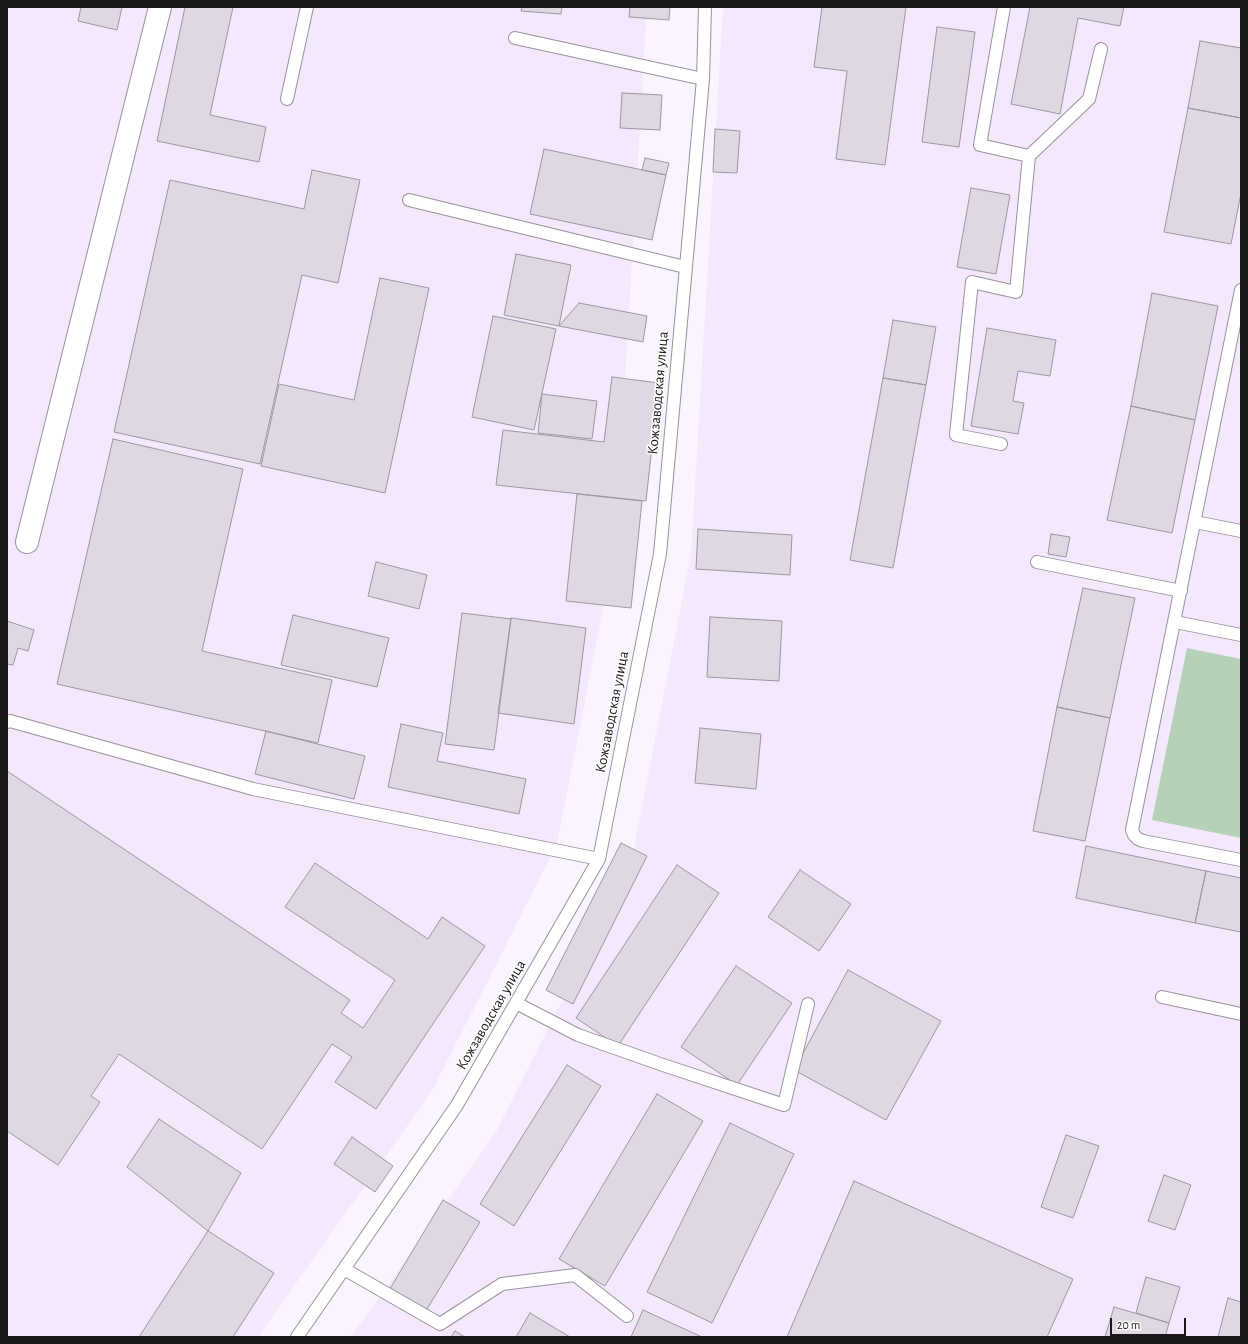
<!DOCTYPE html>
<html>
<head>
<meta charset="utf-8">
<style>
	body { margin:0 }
	#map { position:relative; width:1248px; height:1344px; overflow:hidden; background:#faf4ff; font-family:"Alegreya Sans",sans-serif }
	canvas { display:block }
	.frame { position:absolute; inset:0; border:8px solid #1a181b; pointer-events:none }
	.scale { position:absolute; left:1110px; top:1318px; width:76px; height:18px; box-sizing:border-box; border:2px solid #1a181b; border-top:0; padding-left:5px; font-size:12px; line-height:14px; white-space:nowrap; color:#1a181b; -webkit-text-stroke:3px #fff; paint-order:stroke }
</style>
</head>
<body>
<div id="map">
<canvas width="1248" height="1344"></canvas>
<div class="frame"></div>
<div class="scale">20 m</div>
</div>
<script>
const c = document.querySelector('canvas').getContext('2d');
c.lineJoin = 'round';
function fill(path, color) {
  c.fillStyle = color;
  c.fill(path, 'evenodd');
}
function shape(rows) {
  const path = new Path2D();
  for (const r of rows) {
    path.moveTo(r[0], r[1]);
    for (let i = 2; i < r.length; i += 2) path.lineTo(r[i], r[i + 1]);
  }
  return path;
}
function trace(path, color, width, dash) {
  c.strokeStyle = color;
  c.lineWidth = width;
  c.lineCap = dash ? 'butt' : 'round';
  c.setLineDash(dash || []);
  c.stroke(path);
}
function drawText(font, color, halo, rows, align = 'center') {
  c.font = font + ' "Alegreya Sans",sans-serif';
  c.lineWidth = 3;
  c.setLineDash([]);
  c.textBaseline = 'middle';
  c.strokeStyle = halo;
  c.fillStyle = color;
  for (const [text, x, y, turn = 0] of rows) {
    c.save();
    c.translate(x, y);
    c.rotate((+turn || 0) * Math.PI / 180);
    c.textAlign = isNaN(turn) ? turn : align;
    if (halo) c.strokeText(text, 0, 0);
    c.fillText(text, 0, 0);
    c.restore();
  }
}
fill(shape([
	[7,7,647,7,615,547,557,844,432,1091,258,1337,7,1337],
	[723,7,1241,7,1241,1337,351,1337,496,1132,631,863,691,554]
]), '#f3e8fc');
fill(shape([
	[1187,648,1241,659,1241,838,1152,820]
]), '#b7d1b8');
const building = shape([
	[81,7,122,7,117,30,78,21,81,7],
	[185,7,233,7,210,115,266,127,259,162,157,141,185,7],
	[522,7,562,7,561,14,521,11,522,7],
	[630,7,670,7,669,20,629,17,630,7],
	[822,7,906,7,885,165,836,159,847,71,814,67,822,7],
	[1030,7,1124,7,1120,26,1078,18,1060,114,1011,104,1030,7],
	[937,27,975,32,959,147,922,142,937,27],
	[1200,41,1241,48,1241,118,1188,108,1200,41],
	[622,93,662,95,660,130,620,128,622,93],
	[1188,108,1241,118,1241,193,1231,244,1164,232,1188,108],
	[715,129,740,131,737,173,713,172,715,129],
	[544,149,666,175,652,240,530,214,544,149],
	[645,158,669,163,666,175,642,170,645,158],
	[312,170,360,180,338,283,302,275,260,464,114,432,170,180,304,209,312,170],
	[971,188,1010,195,996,274,957,267,971,188],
	[516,254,571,265,559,326,504,315,516,254],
	[380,278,429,288,385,493,261,466,279,384,354,400,380,278],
	[1152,293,1218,306,1195,420,1131,406,1152,293],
	[579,303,647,316,643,342,559,326,579,303],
	[493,316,556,329,534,430,472,417,493,316],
	[893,320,936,327,926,385,883,378,893,320],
	[987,328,1056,340,1050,376,1018,371,1013,401,1024,403,1018,434,971,426,987,328],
	[612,377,659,383,646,501,496,485,503,430,604,442,612,377],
	[883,378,926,385,893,568,850,560,883,378],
	[542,394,597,401,592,439,538,433,542,394],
	[1131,406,1195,420,1172,533,1107,520,1131,406],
	[113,439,243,469,202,651,332,680,318,743,57,684,113,439],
	[577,494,642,501,631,608,566,601,577,494],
	[698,529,792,535,790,575,696,569,698,529],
	[1051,534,1070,537,1066,557,1048,554,1051,534],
	[376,562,427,575,419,609,368,596,376,562],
	[1083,588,1135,598,1110,718,1057,707,1083,588],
	[462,613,511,619,494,750,445,744,462,613],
	[293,615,389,638,377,687,281,665,293,615],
	[710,617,782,621,779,681,707,677,710,617],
	[511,618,586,628,574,724,498,713,511,618],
	[7,621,34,630,28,651,18,648,13,665,7,664,7,621],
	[1057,707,1110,718,1085,841,1033,831,1057,707],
	[401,724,443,733,437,761,526,779,519,814,388,787,401,724],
	[700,728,761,734,756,789,695,783,700,728],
	[266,731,365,756,354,799,255,774,266,731],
	[7,771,350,1000,341,1013,363,1028,395,980,285,907,315,863,428,939,442,917,485,946,376,1109,335,1082,352,1057,332,1044,262,1149,119,1054,91,1096,100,1102,58,1165,7,1131,7,771],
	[621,843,647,856,573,1004,546,990,621,843],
	[1086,846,1206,871,1195,923,1076,898,1086,846],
	[677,865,719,893,618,1046,576,1018,677,865],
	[800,870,851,904,819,951,768,917,800,870],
	[1206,871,1241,878,1241,932,1195,923,1206,871],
	[736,966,792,1003,737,1085,681,1047,736,966],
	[848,970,941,1021,886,1120,794,1070,848,970],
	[567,1065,601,1086,514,1226,480,1204,567,1065],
	[657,1094,703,1121,605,1286,559,1259,657,1094],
	[159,1119,241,1173,208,1231,127,1167,159,1119],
	[730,1123,794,1154,712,1323,647,1292,730,1123],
	[1066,1135,1099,1146,1073,1218,1041,1207,1066,1135],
	[352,1137,393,1166,375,1192,334,1164,352,1137],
	[1164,1175,1191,1185,1175,1230,1148,1221,1164,1175],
	[854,1181,1073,1279,1047,1337,787,1337,854,1181],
	[443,1200,480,1222,421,1319,385,1297,443,1200],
	[208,1231,274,1273,233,1337,139,1337,208,1231],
	[1146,1277,1180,1287,1169,1323,1136,1313,1146,1277],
	[1228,1298,1241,1302,1241,1337,1218,1337,1228,1298],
	[1114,1307,1169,1323,1165,1337,1105,1337,1114,1307],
	[643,1310,702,1337,631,1337,643,1310],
	[530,1313,570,1337,516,1337,530,1313],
	[455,1331,465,1337,451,1337,455,1331]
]);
fill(building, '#ded8e3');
trace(building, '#9c97a1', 1);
const service = shape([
	[515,38,703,79],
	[287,99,307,7],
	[1029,156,1089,99,1101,49],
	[409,200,685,267],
	[1241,290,1132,830,1134,835,1138,839,1143,841,1241,860],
	[1001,444,956,435,972,282,1016,292,1029,156,980,145,1004,7],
	[1195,522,1241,531],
	[1037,562,1181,591],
	[1175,622,1241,635],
	[7,722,10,721,253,789,599,859],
	[1162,997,1241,1014],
	[516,1003,578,1035,663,1065,784,1105,808,1004],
	[344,1269,440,1324,502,1284,575,1275,627,1316],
	[297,1337,457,1105,599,859,660,554,703,79,705,7]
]);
const minor = shape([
	[27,542,160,7]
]);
trace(service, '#97929c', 14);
trace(minor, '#97929c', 24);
trace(service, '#fff', 12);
trace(minor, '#fff', 22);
drawText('15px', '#1a181b', '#fff', [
	["Кожзаводская улица",658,393,-85],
	["Кожзаводская улица",612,712,-79],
	["Кожзаводская улица",491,1015,-60]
]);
</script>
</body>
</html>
